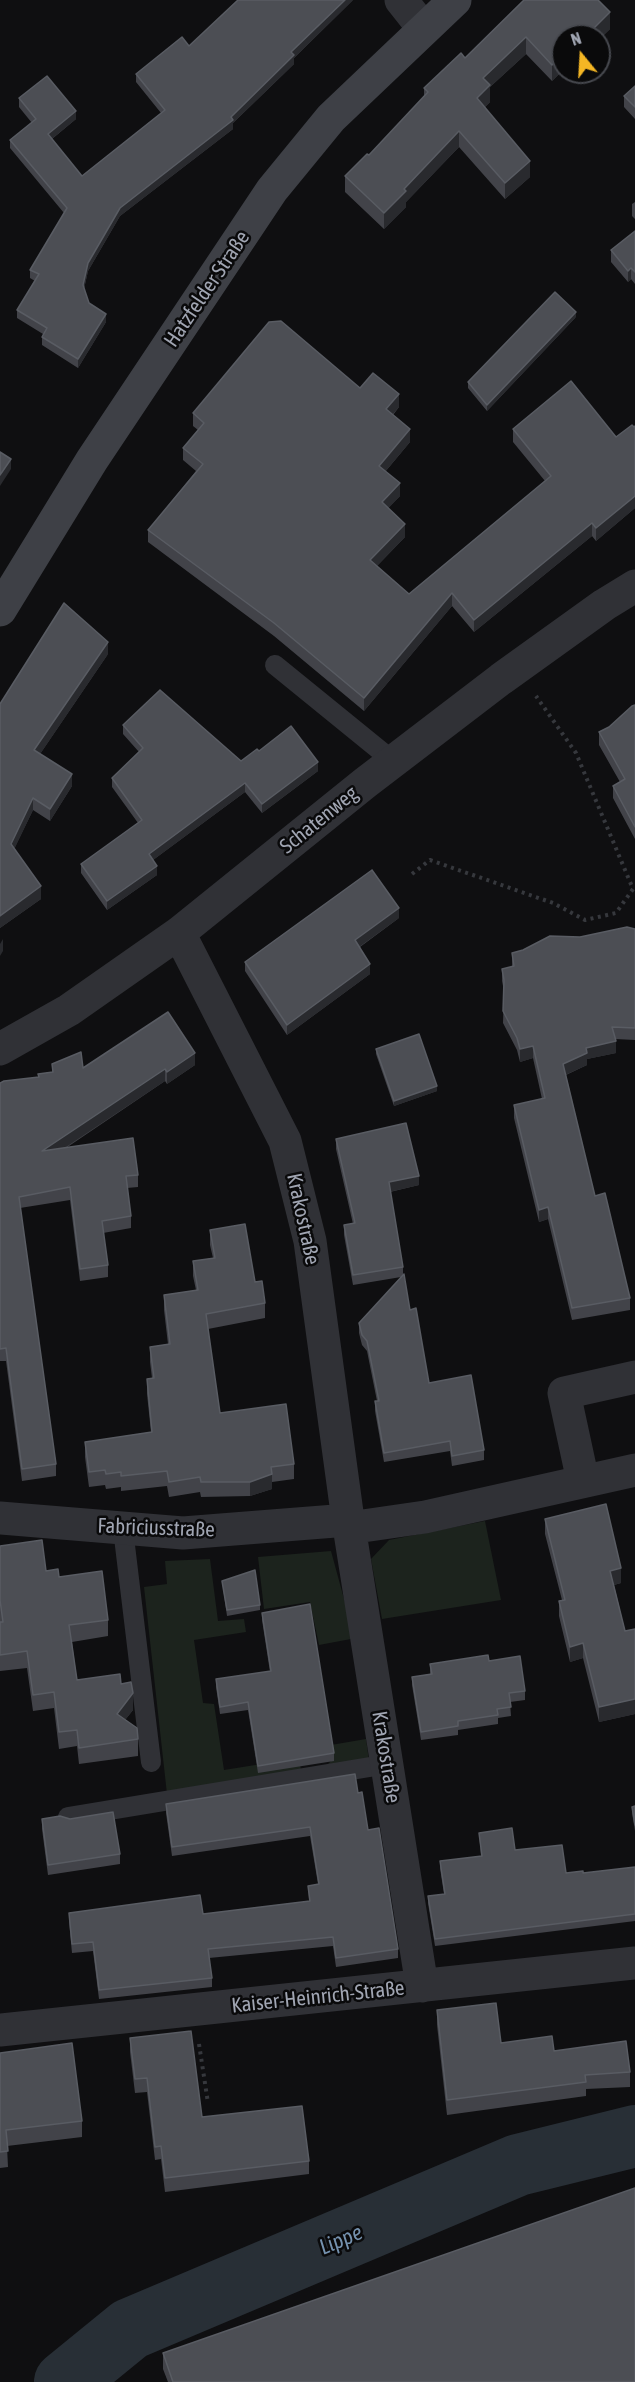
<!DOCTYPE html>
<html>
<head>
<meta charset="utf-8">
<style>
	body { margin:0 }
	#map { position:relative; width:635px; height:2382px; overflow:hidden; background:#0f0f11; font-family:"Asap Condensed",sans-serif }
	canvas { display:block }
	.north { position:absolute; left:551px; top:24px; width:60px; height:60px; box-sizing:border-box; background:#0a0a0b; border:2px solid #46484e; border-radius:50%; rotate:342deg; font-size:16px; font-weight:700; line-height:24px; text-align:center; color:#a0a5b2 }
	.north::after { content:''; display:block; margin:auto; width:21px; height:27px; background:#f4b624; clip-path:polygon(50% 0,100% 100%,50% 72%,0 100%) }
</style>
</head>
<body>
<div id="map">
<canvas width="635" height="2382"></canvas>
<div class="north">N</div>
</div>
<script>
const c = document.querySelector('canvas').getContext('2d');
c.lineJoin = 'round';
function fill(path, color) {
  c.fillStyle = color;
  c.fill(path, 'evenodd');
}
function shape(rows) {
  const path = new Path2D();
  for (const r of rows) {
    path.moveTo(r[0], r[1]);
    for (let i = 2; i < r.length; i += 2) path.lineTo(r[i], r[i + 1]);
  }
  return path;
}
function trace(path, color, width, dash) {
  c.strokeStyle = color;
  c.lineWidth = width;
  c.lineCap = dash ? 'butt' : 'round';
  c.setLineDash(dash || []);
  c.stroke(path);
}
function drawText(font, color, halo, rows, align = 'center') {
  c.font = font + ' "Asap Condensed",sans-serif';
  c.lineWidth = 5;
  c.setLineDash([]);
  c.textBaseline = 'middle';
  c.strokeStyle = halo;
  c.fillStyle = color;
  for (const [text, x, y, turn = 0] of rows) {
    c.save();
    c.translate(x, y);
    c.rotate((+turn || 0) * Math.PI / 180);
    c.textAlign = isNaN(turn) ? turn : align;
    if (halo) c.strokeText(text, 0, 0);
    c.fillText(text, 0, 0);
    c.restore();
  }
}
fill(shape([
	[485,1521,501,1600,382,1619,371,1559,389,1540],
	[331,1551,347,1610,351,1639,319,1645,310,1602,264,1609,258,1557],
	[210,1559,218,1621,244,1619,246,1632,194,1640,203,1703,214,1704,224,1770,299,1758,301,1770,326,1766,333,1759,331,1745,366,1739,369,1761,167,1794,144,1587,167,1584,165,1561]
]), '#1c231d');
trace(shape([
	[65,2382,130,2329,518,2165,635,2136]
]), '#282f36', 62);
trace(shape([
	[412,874,430,860,553,903,585,920,616,913,633,889,576,753,536,696],
	[199,2044,208,2103]
]), '#36383d', 4, [3, 4.5]);
trace(shape([
	[275,665,393,761],
	[123,1529,151,1762],
	[68,1817,388,1764]
]), '#303136', 20);
trace(shape([
	[401,0,424,29],
	[179,933,285,1141,310,1241,348,1520,422,1986],
	[0,1049,69,1010,179,933,365,783,501,679,604,605,635,586],
	[583,1481,564,1393,635,1377],
	[0,1518,183,1533,348,1520],
	[349,1528,425,1517,635,1470],
	[0,2030,635,1963]
]), '#303136', 33);
trace(shape([
	[0,610,92,460,272,190,331,118,455,0]
]), '#3e4046', 33);
fill(shape([
	[353,0,294,58,294,64,233,123,233,129,120,216,88,271,84,289,89,303,106,322,78,368,42,345,42,337,43,334,17,318,17,310,35,281,30,278,30,270,64,213,10,148,10,140,32,123,19,107,19,98,76,119,52,139,82,176,161,113,136,82,136,74,189,46],
	[524,0,610,29,563,75,561,72,552,81,526,54,490,87,490,102,485,107,530,177,505,199,459,147,406,202,406,207,384,229,345,192,345,176,369,155,424,97,424,88,465,58],
	[635,86,635,119,624,107,624,96],
	[635,202,635,219,632,216,632,204],
	[635,231,635,284,631,279,628,282,611,262,611,250],
	[576,317,487,411,468,388,468,382],
	[360,388,399,407,393,415,410,442,385,472,400,496,388,508,405,537,377,566,409,594,545,481,513,442,513,429,616,437,635,426,635,508,596,541,592,536,474,632,452,606,364,711,274,636,148,542,148,530,196,471,183,460,183,448,198,430,193,426,193,413],
	[108,654,40,754,72,786,50,821,33,810,14,849,41,899,0,928,0,704],
	[635,705,635,839,613,798,613,786,620,782,599,745,599,732,609,727],
	[123,725,241,761,259,751,318,771,262,813,245,792,153,860,157,875,107,910,81,873,81,864,138,823,112,787,112,778,139,752,123,734],
	[399,918,360,947,370,974,287,1035,245,971,245,962],
	[635,929,635,1040,615,1039,616,1053,587,1059,587,1065,566,1075,595,1196,630,1298,630,1310,572,1320,548,1219,539,1222,514,1118,514,1105,542,1099,533,1058,520,1062,517,1050,503,1023,504,991,502,981,502,969,512,967,512,953,580,937],
	[376,1049,437,1091,394,1106,376,1054],
	[52,1064,83,1068,195,1065,167,1084,165,1081,66,1148,138,1175,138,1187,127,1188,131,1216,131,1228,103,1233,108,1265,108,1277,80,1281,70,1200,20,1208,56,1464,56,1476,22,1481,6,1361,0,1361,0,1083,38,1077,38,1074,52,1072],
	[336,1139,419,1185,390,1192,403,1267,403,1276,410,1310,429,1383,484,1450,484,1460,452,1466,450,1451,384,1462,375,1411,375,1401,377,1401,367,1351,362,1345,359,1333,359,1323,401,1277,353,1285,344,1235,344,1225,353,1224,336,1149],
	[210,1230,255,1282,265,1303,265,1318,208,1329,220,1413,294,1464,294,1479,272,1482,272,1489,250,1496,201,1497,200,1492,169,1497,167,1486,121,1491,121,1487,106,1489,105,1485,89,1487,85,1457,85,1442,151,1432,147,1394,147,1379,152,1378,150,1362,150,1347,168,1344,164,1310,164,1295,196,1290,193,1276,193,1261,213,1258,210,1245],
	[545,1519,621,1583,614,1585,625,1631,635,1629,635,1714,599,1722,583,1658,570,1662,559,1616,559,1601,562,1600,545,1534],
	[0,1546,59,1577,108,1620,108,1636,72,1642,77,1680,121,1684,133,1710,125,1720,138,1739,138,1756,79,1764,77,1746,59,1749,54,1708,33,1711,27,1668,0,1671],
	[222,1581,260,1605,260,1610,227,1616],
	[262,1613,334,1753,334,1761,258,1773,248,1710,220,1714,216,1687,216,1679,270,1672,262,1620],
	[489,1661,525,1691,525,1700,510,1702,511,1716,498,1718,498,1724,458,1730,458,1735,421,1740,412,1685,412,1677,430,1674,430,1664],
	[358,1793,398,1949,398,1958,336,1967,333,1946,209,1958,212,1978,212,1987,99,1999,93,1951,72,1953,69,1921,69,1913,203,1914,309,1901,308,1886,318,1884,310,1836,172,1856,166,1813,166,1804],
	[635,1806,635,1831,632,1813,632,1807],
	[42,1819,120,1854,120,1864,48,1875,42,1829],
	[479,1833,515,1850,566,1873,583,1873,635,1867,635,1921,435,1946,428,1903,428,1896,444,1894,440,1868,440,1861,481,1856],
	[437,2010,501,2043,630,2072,630,2087,586,2089,586,2096,447,2115,437,2025],
	[130,2038,202,2117,309,2161,309,2174,165,2192,161,2159,155,2160,147,2092,135,2093,130,2052],
	[0,2053,82,2121,82,2137,7,2146,8,2167,0,2168],
	[163,2353,635,2382,168,2382,163,2369]
]), '#424349');
fill(shape([
	[345,0,353,0,294,58,294,64,233,123,233,129,120,216,88,271,83,293,83,285,88,263,120,208,231,117,291,52],
	[610,12,610,29,599,39,599,36,586,36],
	[526,37,526,54,490,87,490,102,477,114,477,98,483,78],
	[561,56,561,72,552,81,552,65],
	[76,111,76,119,48,142,48,134],
	[459,131,459,147,406,202,406,207,384,229,384,213,404,189],
	[530,161,530,177,505,199,505,183],
	[631,268,631,279,628,282,628,271],
	[576,312,576,317,487,411,487,405],
	[106,314,106,322,78,368,78,359],
	[399,394,399,407,386,422,386,409],
	[410,429,410,442,379,479,379,466],
	[11,459,11,469,0,486,0,475],
	[400,483,400,496,382,515,382,502],
	[635,496,635,508,596,541,596,528],
	[592,523,592,536,474,632,474,620],
	[405,524,405,537,370,573,370,560],
	[452,593,452,606,364,711,364,698],
	[108,642,108,654,34,763,34,750],
	[318,762,318,771,262,813,262,804],
	[72,774,72,786,50,821,50,809],
	[245,783,245,792,149,863,149,854],
	[33,798,33,810,11,856,11,844],
	[157,866,157,875,107,910,107,901],
	[41,886,41,899,0,928,0,916],
	[399,908,399,918,355,950,355,940],
	[3,939,3,951,0,956,0,944],
	[370,964,370,974,287,1035,287,1025],
	[616,1041,616,1053,587,1059,587,1065,563,1076,563,1064,586,1048],
	[533,1046,533,1058,520,1062,520,1049],
	[195,1053,195,1065,167,1084,167,1072],
	[165,1069,165,1081,42,1163,42,1151],
	[437,1086,437,1091,394,1106,394,1101],
	[419,1176,419,1185,389,1192,389,1182],
	[548,1207,548,1219,539,1222,539,1210],
	[272,1474,272,1489,250,1496,250,1482],
	[621,1568,621,1583,610,1586,610,1571],
	[583,1643,583,1658,570,1662,570,1647],
	[133,1693,133,1710,117,1730,117,1714],
	[635,1699,635,1714,599,1722,599,1707]
]), '#292a2e');
const building = shape([
	[238,0,345,0,291,52,294,55,231,117,233,120,120,208,88,263,83,285,89,303,106,314,78,359,42,337,47,328,17,310,39,274,30,270,67,208,10,140,36,119,19,98,47,76,76,111,48,134,82,176,165,110,136,74,182,37,189,46,238,0],
	[524,0,598,0,610,12,586,36,563,36,563,58,561,56,552,65,526,37,483,78,490,85,477,98,530,161,505,183,459,131,404,189,406,191,384,213,345,176,367,154,369,155,428,92,424,88,461,53,465,58,524,0],
	[635,86,635,107,624,96,635,86],
	[635,231,635,272,631,268,628,271,611,250,635,231],
	[555,292,576,312,487,405,468,382,555,292],
	[281,321,360,388,373,373,399,394,386,409,410,429,379,466,400,483,382,502,405,524,370,560,409,594,551,476,513,429,571,381,616,437,632,425,634,427,635,426,635,496,596,528,592,523,474,620,452,593,364,698,274,623,148,530,203,464,183,448,204,423,193,413,269,322,281,321],
	[0,452,11,459,0,475,0,452],
	[64,603,108,642,34,750,72,774,50,809,33,798,11,844,41,886,0,916,0,704,64,603],
	[160,690,241,761,257,749,259,751,291,726,318,762,262,804,245,783,149,854,157,866,107,901,81,864,142,820,112,778,143,748,123,725,160,690],
	[635,705,635,827,613,786,625,779,599,732,609,727,632,706,635,705],
	[372,870,399,908,355,940,370,964,287,1025,245,962,372,870],
	[627,927,635,929,635,1028,612,1027,616,1041,586,1048,587,1053,563,1064,595,1196,605,1193,630,1298,572,1308,548,1207,539,1210,514,1105,545,1098,533,1046,520,1049,517,1038,503,1011,504,980,502,969,514,966,512,953,523,950,550,936,580,937,627,927],
	[168,1012,195,1053,167,1072,165,1069,42,1151,133,1138,138,1175,126,1176,131,1216,102,1221,108,1265,80,1269,70,1187,19,1197,56,1464,22,1469,6,1348,0,1349,0,1083,4,1081,39,1077,38,1074,53,1072,52,1064,81,1052,83,1068,168,1012],
	[419,1034,437,1086,394,1101,376,1049,419,1034],
	[406,1123,419,1176,389,1182,403,1267,353,1275,344,1225,355,1223,336,1139,406,1123],
	[245,1224,255,1282,262,1281,265,1303,206,1314,220,1413,286,1404,294,1464,271,1467,272,1474,250,1482,201,1482,200,1477,169,1482,167,1471,121,1476,121,1472,106,1474,105,1470,89,1472,85,1442,152,1432,147,1379,154,1378,150,1347,170,1344,164,1295,198,1290,193,1261,215,1258,210,1230,245,1224],
	[404,1274,410,1310,416,1308,429,1383,471,1375,484,1450,452,1456,450,1441,384,1453,375,1401,379,1401,367,1341,362,1335,359,1323,404,1274],
	[606,1504,621,1568,610,1571,625,1631,635,1629,635,1699,599,1707,583,1643,570,1647,559,1601,565,1600,545,1519,606,1504],
	[42,1540,46,1571,58,1569,59,1577,102,1571,108,1620,69,1625,77,1680,120,1674,121,1684,131,1682,133,1693,117,1714,137,1728,138,1739,79,1748,77,1730,59,1732,54,1692,33,1695,27,1651,0,1655,0,1622,3,1622,0,1600,0,1546,42,1540],
	[255,1570,260,1605,227,1610,222,1581,255,1570],
	[310,1604,334,1753,258,1766,248,1702,220,1707,216,1679,271,1671,262,1613,310,1604],
	[488,1655,489,1661,520,1656,525,1691,509,1693,511,1707,497,1709,498,1715,458,1721,458,1726,421,1732,412,1677,432,1674,430,1664,488,1655],
	[355,1774,358,1793,362,1792,368,1830,379,1828,398,1949,336,1958,333,1937,208,1949,212,1978,99,1990,93,1942,72,1944,69,1913,200,1895,203,1914,310,1901,308,1886,319,1884,310,1827,172,1847,166,1804,355,1774],
	[635,1806,635,1825,632,1807,635,1806],
	[113,1812,120,1854,48,1865,42,1819,60,1816,70,1819,113,1812],
	[512,1828,515,1850,562,1845,566,1873,583,1871,583,1873,635,1867,635,1914,435,1939,428,1896,445,1894,440,1861,482,1856,479,1833,512,1828],
	[496,2003,501,2043,552,2036,554,2051,626,2041,630,2072,585,2075,586,2082,447,2100,437,2010,496,2003],
	[191,2031,202,2117,302,2106,309,2161,165,2178,161,2146,155,2147,147,2078,135,2079,130,2038,191,2031],
	[72,2043,82,2121,6,2130,8,2151,0,2152,0,2053,72,2043],
	[635,2188,635,2382,173,2382,163,2353,635,2188]
]);
fill(building, '#4c4e54');
trace(building, '#595c63', 1.5);
drawText('21px', '#a0a5b2', '#0a0a0b', [
	["Hatzfelder Straße",207,289,-56],
	["Schatenweg",319,820,-39],
	["Krakostraße",303,1219,78],
	["Fabriciusstraße",156,1528,2],
	["Krakostraße",386,1757,81],
	["Kaiser-Heinrich-Straße",318,1997,-6]
]);
drawText('italic 22px', '#7592af', '#0a0a0b', [
	["Lippe",341,2240,-23]
]);
</script>
</body>
</html>
